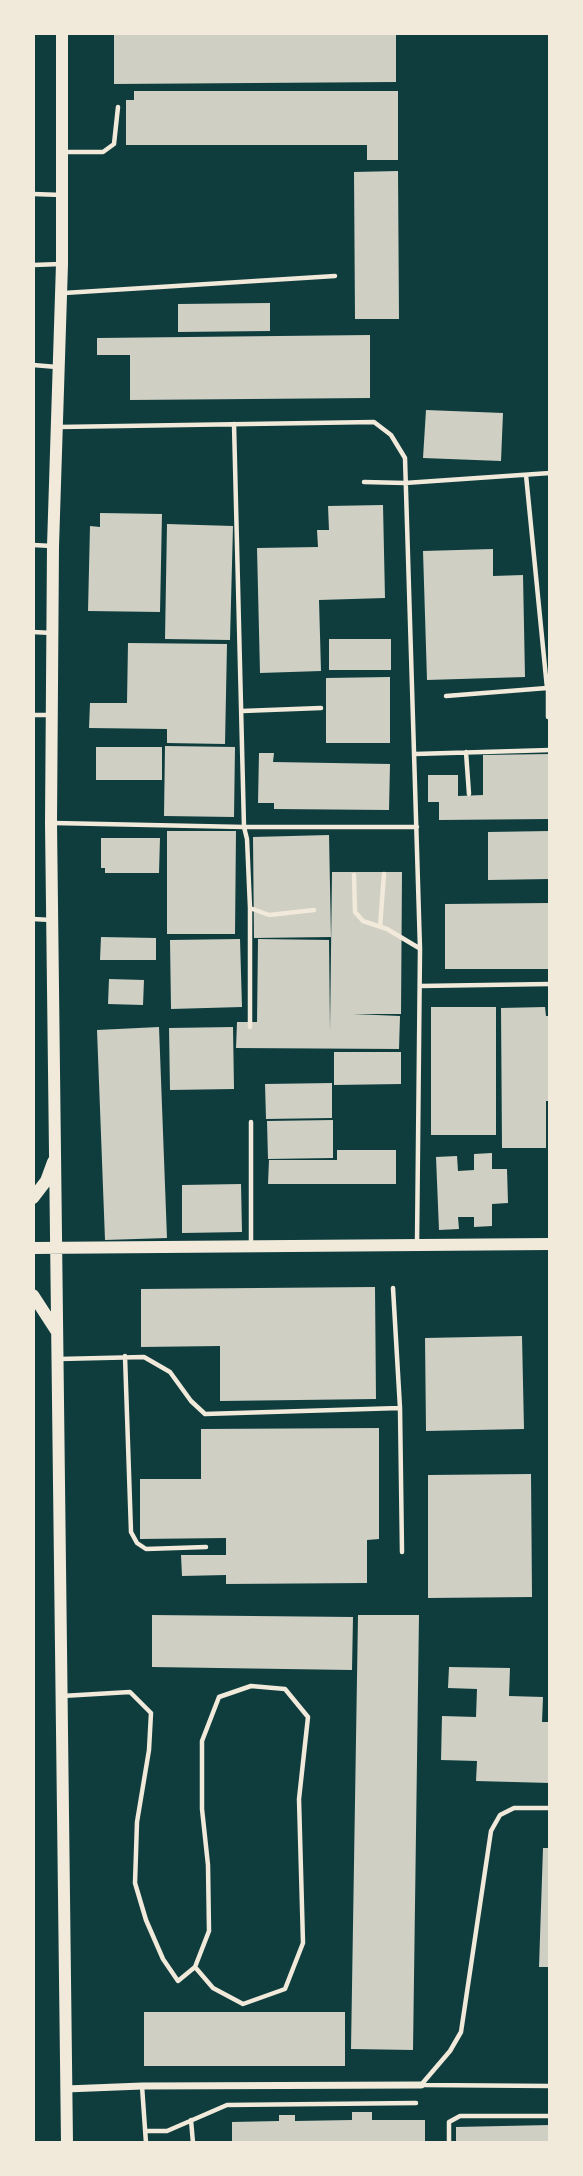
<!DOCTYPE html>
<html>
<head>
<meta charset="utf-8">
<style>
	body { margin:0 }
	#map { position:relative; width:583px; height:2176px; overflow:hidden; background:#0f3d3e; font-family:"Work Sans",sans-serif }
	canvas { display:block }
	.frame { position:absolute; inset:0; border:35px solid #f1e9da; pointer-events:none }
</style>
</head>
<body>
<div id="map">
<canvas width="583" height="2176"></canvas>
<div class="frame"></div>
</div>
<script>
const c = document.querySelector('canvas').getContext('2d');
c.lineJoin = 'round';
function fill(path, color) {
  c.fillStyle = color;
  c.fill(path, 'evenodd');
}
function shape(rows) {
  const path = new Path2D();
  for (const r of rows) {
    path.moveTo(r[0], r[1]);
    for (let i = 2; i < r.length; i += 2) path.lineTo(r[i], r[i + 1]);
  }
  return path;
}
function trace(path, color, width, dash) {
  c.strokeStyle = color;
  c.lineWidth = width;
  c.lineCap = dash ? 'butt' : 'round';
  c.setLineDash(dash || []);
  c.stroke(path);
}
fill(shape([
	[114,33,396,33,396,82,114,84],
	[134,91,398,91,398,160,367,160,367,145,126,145,126,100,134,100],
	[398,171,399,319,355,319,354,172],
	[270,303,270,331,178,332,178,304],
	[370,335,370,398,130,400,130,355,97,355,97,338],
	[426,410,503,413,501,461,423,458],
	[383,505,385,598,319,600,321,671,260,673,257,548,318,547,317,530,329,530,328,506],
	[100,513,162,514,160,612,88,611,90,526,100,527],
	[167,524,233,526,230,640,165,639],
	[493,549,493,576,523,575,525,677,427,680,423,551],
	[329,639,391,639,391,670,329,670],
	[128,643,227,644,225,744,167,743,167,729,89,728,90,703,127,703],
	[390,677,390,743,326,743,326,678],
	[165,746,235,747,234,817,164,816],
	[96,747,162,747,162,780,96,780],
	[259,753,274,753,273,762,390,764,389,810,274,809,274,803,258,803],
	[550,754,550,819,439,820,439,802,428,802,428,775,458,775,458,796,483,795,483,755],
	[167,831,236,831,235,934,167,934],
	[550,831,550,879,488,880,488,832],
	[329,835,331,937,254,938,253,837],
	[101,838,160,838,159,873,105,873,105,868,101,868],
	[332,872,402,872,401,1014,353,1014,400,1016,399,1049,236,1048,237,1022,257,1022,258,939,329,940,330,1031],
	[550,903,550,969,445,969,445,904],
	[101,937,156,938,156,960,100,960],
	[240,939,242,1007,171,1009,170,940],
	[109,979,144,980,143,1005,108,1004],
	[431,1007,496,1007,496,1135,431,1135],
	[545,1007,546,1016,550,1016,550,1101,546,1101,546,1148,502,1148,501,1008],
	[159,1027,167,1238,105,1240,97,1030],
	[233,1027,234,1089,170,1090,169,1028],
	[334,1052,401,1052,401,1084,334,1085],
	[332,1083,332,1118,266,1119,265,1084],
	[333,1120,333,1158,268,1159,267,1121],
	[337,1150,396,1150,396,1184,268,1184,269,1160,337,1160],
	[492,1153,492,1169,507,1169,508,1203,492,1204,492,1226,474,1227,474,1217,458,1217,459,1229,439,1230,436,1157,457,1156,458,1171,474,1170,474,1154],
	[241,1184,242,1232,182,1233,182,1185],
	[375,1287,376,1399,220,1401,220,1346,141,1347,141,1289],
	[522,1336,524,1429,426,1431,425,1338],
	[379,1428,379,1539,367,1540,367,1583,226,1584,226,1575,182,1576,181,1555,226,1555,226,1538,140,1539,140,1479,201,1479,201,1429],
	[531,1474,532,1597,428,1598,428,1475],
	[152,1615,353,1617,352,1670,152,1667],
	[358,1615,419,1615,413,2050,351,2049],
	[449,1667,510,1668,509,1696,543,1697,542,1722,550,1722,550,1783,476,1781,477,1761,441,1760,442,1716,476,1717,477,1689,448,1688],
	[543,1848,550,1848,550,1967,539,1967],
	[144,2012,345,2012,345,2066,144,2066],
	[352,2112,372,2112,372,2120,425,2120,425,2143,232,2143,232,2122,279,2121,279,2115,295,2115,295,2121,352,2120],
	[550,2125,550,2143,456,2143,456,2127]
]), '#cfcfc3');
trace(shape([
	[63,152,103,152,114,144,118,107],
	[33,194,62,195],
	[33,265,61,264],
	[64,293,335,276],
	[33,365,57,367],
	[234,424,244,827,417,827],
	[59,427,374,422,391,435,405,458,420,949,417,1244],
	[364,482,405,483,550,473],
	[33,545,52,546],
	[33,632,52,633],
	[548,688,548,717],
	[446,696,547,688,526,475],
	[242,711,321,708],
	[33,715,51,715],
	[466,752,469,794],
	[415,754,550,750],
	[54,823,244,827,247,839,250,908,250,1027],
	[354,875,355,912,363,921,387,929,419,948],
	[250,908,269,915,314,910],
	[33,919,51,920],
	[380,927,384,874],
	[420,986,550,984],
	[251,1122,251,1245],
	[393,1288,400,1408,402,1552],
	[125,1356,131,1532,137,1543,146,1549,206,1547],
	[59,1359,144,1357,170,1372,191,1401,205,1414,400,1408],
	[62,1696,130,1692,151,1713,149,1750,137,1822,135,1883,146,1920,163,1959,178,1981,195,1967,209,1931,208,1865,202,1809,202,1741,219,1697,251,1686,285,1689,308,1717,299,1799,303,1943,285,1989,243,2004,213,1988,195,1967],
	[421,2085,450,2051,461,2032,491,1831,500,1815,514,1808,550,1808],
	[422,2085,550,2086],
	[142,2086,146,2143],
	[191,2120,193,2143],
	[146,2131,167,2131,227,2105,416,2103],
	[449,2143,449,2122,460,2116,550,2116]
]), '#f1e9da', 4.5);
trace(shape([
	[66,2089,142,2086,421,2085]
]), '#f1e9da', 7);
trace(shape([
	[62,33,62,264,53,546,51,823,67,2143],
	[33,1198,46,1181,53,1162],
	[33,1248,550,1244],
	[33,1295,57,1332]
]), '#f1e9da', 12);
</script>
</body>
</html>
